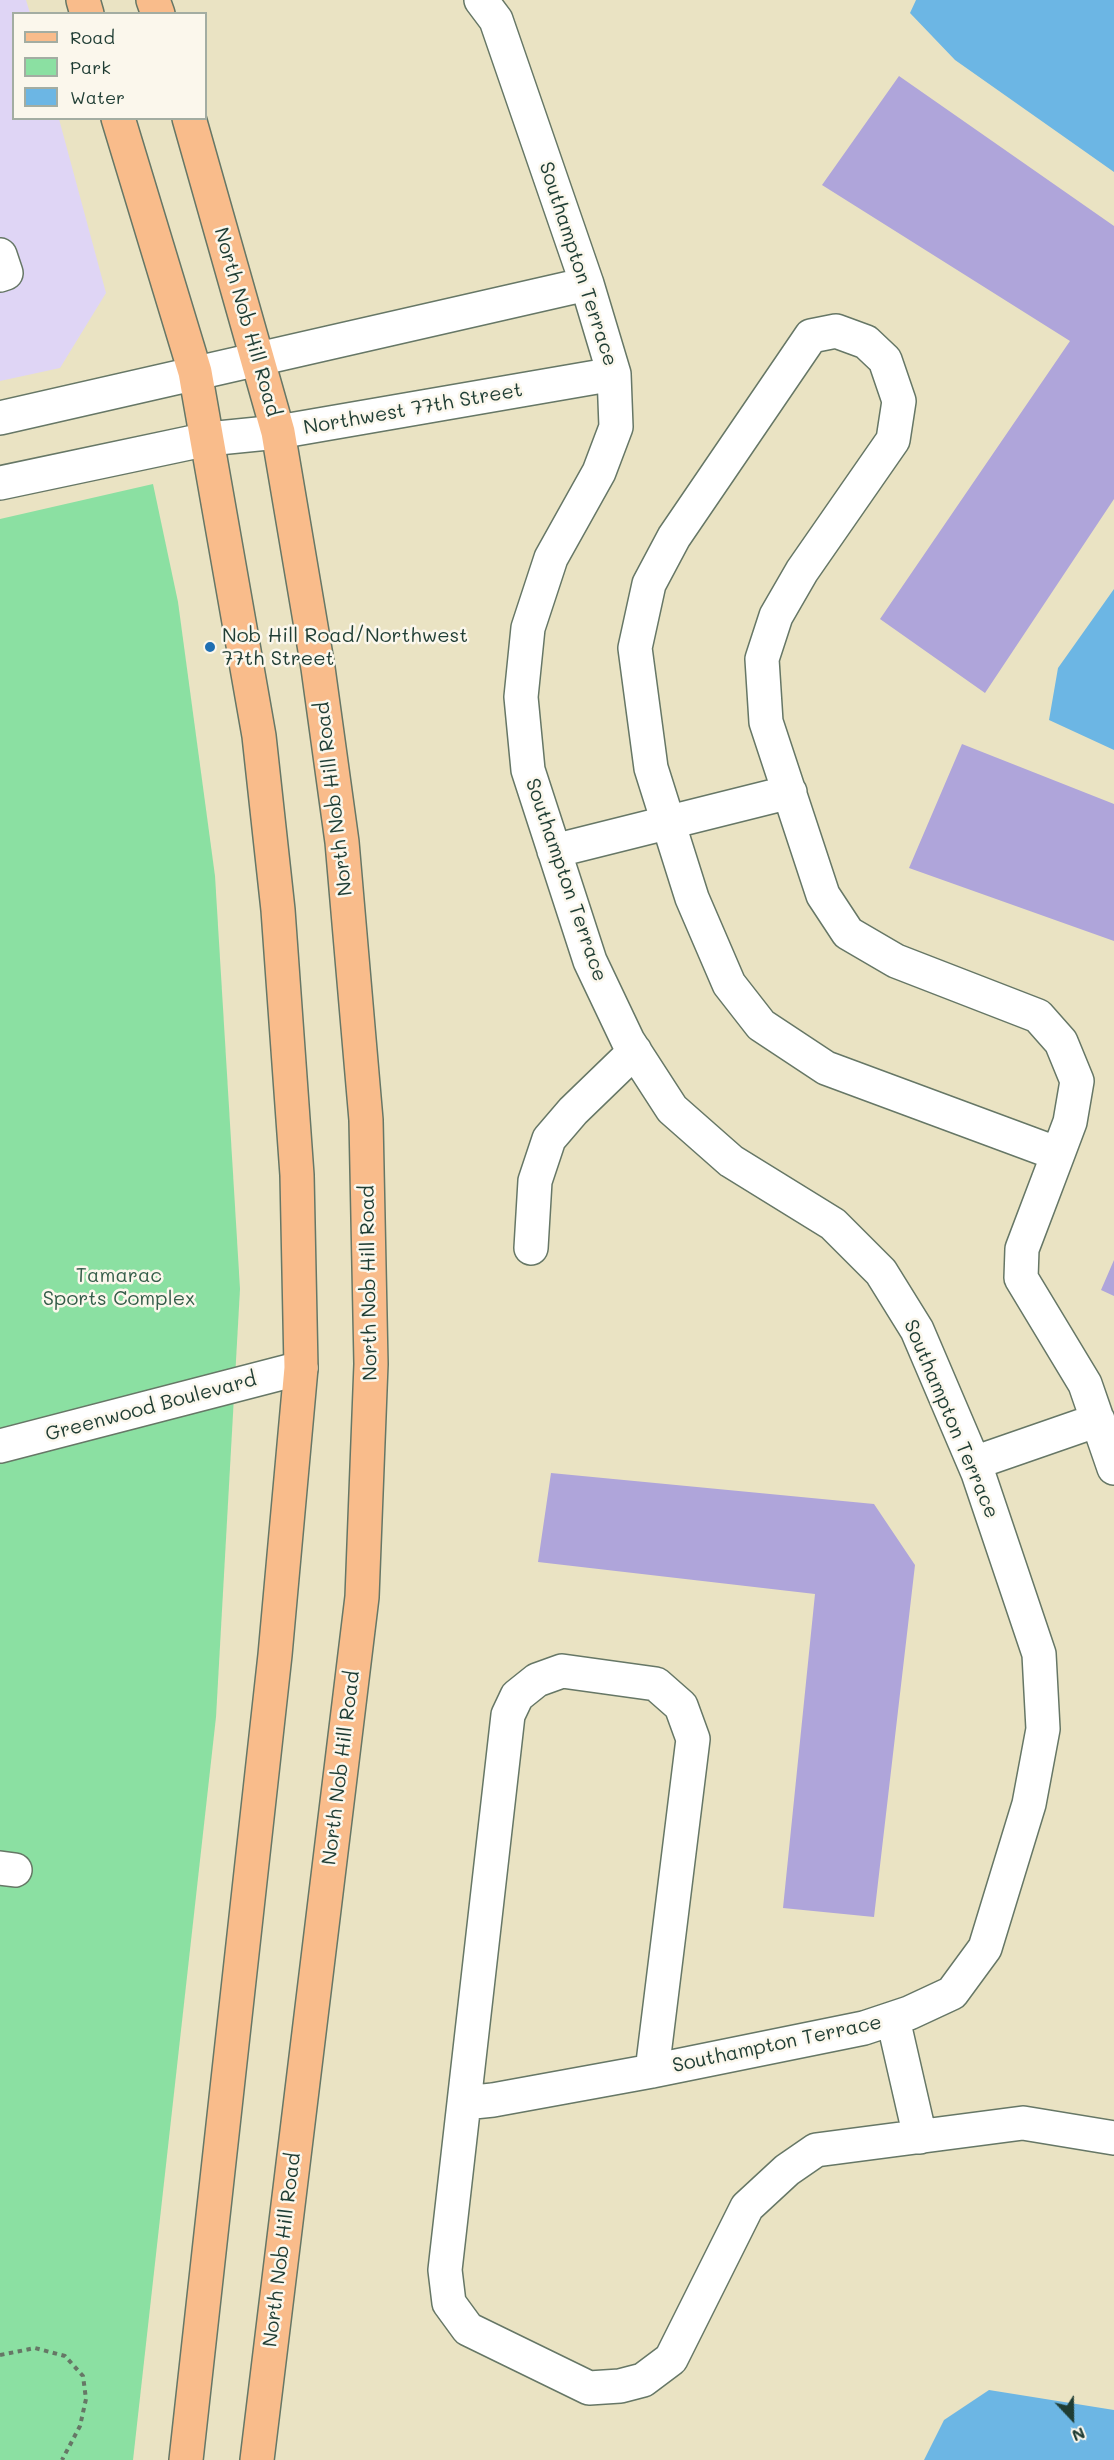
<!DOCTYPE html>
<html>
<head>
<meta charset="utf-8">
<style>
	body { margin:0 }
	#map { position:relative; width:1114px; height:2460px; overflow:hidden; background:#eae3c3; font-family:Mali,sans-serif }
	canvas { display:block }
	.legend { position:absolute; left:12px; top:12px; width:195px; height:108px; box-sizing:border-box; background:#fbf7ec; border:2px solid #a3ada2; margin:0; padding:8px 10px; list-style:none; font-size:18px; color:#1f3d34 }
	.legend li { display:flex; align-items:center; gap:12px; height:30px }
	.legend b { width:30px; border:2px solid #a3ada2 }
	.north { position:absolute; left:1042px; top:2388px; width:60px; height:60px; -webkit-text-stroke:4px #fbf7ec; paint-order:stroke; rotate:158deg; font-size:16px; font-weight:700; line-height:24px; text-align:center; color:#1f3d34 }
	.north::after { content:''; display:block; margin:auto; width:21px; height:27px; background:#1f3d34; clip-path:polygon(50% 0,100% 100%,50% 72%,0 100%) }
</style>
</head>
<body>
<div id="map">
<canvas width="1114" height="2460"></canvas>
<ul class="legend">
<li><b style="height:8px;background:#f9bc8b"></b>Road</li>
<li><b style="height:16px;background:#8be0a2"></b>Park</li>
<li><b style="height:16px;background:#6cb6e4"></b>Water</li>
</ul>
<div class="north">N</div>
</div>
<script>
const c = document.querySelector('canvas').getContext('2d');
c.lineJoin = 'round';
function fill(path, color) {
  c.fillStyle = color;
  c.fill(path, 'evenodd');
}
function shape(rows) {
  const path = new Path2D();
  for (const r of rows) {
    path.moveTo(r[0], r[1]);
    for (let i = 2; i < r.length; i += 2) path.lineTo(r[i], r[i + 1]);
  }
  return path;
}
function trace(path, color, width, dash) {
  c.strokeStyle = color;
  c.lineWidth = width;
  c.lineCap = dash ? 'butt' : 'round';
  c.setLineDash(dash || []);
  c.stroke(path);
}
function drawText(font, color, halo, rows, align = 'center') {
  c.font = font + ' Mali,sans-serif';
  c.lineWidth = 5;
  c.setLineDash([]);
  c.textBaseline = 'middle';
  c.strokeStyle = halo;
  c.fillStyle = color;
  for (const [text, x, y, turn = 0] of rows) {
    c.save();
    c.translate(x, y);
    c.rotate((+turn || 0) * Math.PI / 180);
    c.textAlign = isNaN(turn) ? turn : align;
    if (halo) c.strokeText(text, 0, 0);
    c.fillText(text, 0, 0);
    c.restore();
  }
}
fill(shape([
	[0,0,26,0,30,13,14,14,14,118,59,119,106,293,60,368,0,381]
]), '#dfd5f5');
fill(shape([
	[153,484,178,602,215,876,240,1289,216,1717,133,2460,0,2460,0,519]
]), '#8be0a2');
fill(shape([
	[916,0,1114,0,1114,172,955,60,910,13],
	[1114,589,1114,750,1049,720,1058,668],
	[989,2390,1114,2410,1114,2460,924,2460,944,2420]
]), '#6cb6e4');
fill(shape([
	[899,76,1114,226,1114,499,985,693,880,619,1070,341,822,185],
	[962,744,1114,804,1114,941,909,868],
	[1114,1260,1114,1296,1101,1290],
	[551,1473,874,1504,915,1565,874,1917,783,1908,815,1594,538,1562]
]), '#afa5da');
const minor = shape([
	[0,255,6,273,0,275],
	[0,418,587,284],
	[0,483,208,439,278,432,614,374],
	[554,851,790,792],
	[1058,1154,826,1068,761,1025,729,984,692,898,651,768,635,648,649,584,674,537,811,336,836,331,866,342,885,360,899,401,893,440,802,571,776,616,762,659,766,722,823,895,848,933,896,961,1038,1016,1061,1042,1077,1081,1070,1122,1058,1154,1022,1249,1021,1278,1085,1384,1114,1468],
	[531,1248,535,1181,549,1139,573,1111,635,1051],
	[0,1446,301,1368],
	[974,1463,1098,1420],
	[0,1868,15,1870],
	[893,2019,920,2137],
	[652,2071,693,1739,681,1706,656,1684,562,1671,537,1680,517,1696,508,1715,445,2270,449,2303,468,2329,589,2388,620,2386,643,2380,671,2359,747,2207,787,2170,816,2150,1023,2123,1114,2138],
	[464,2103,493,2100,652,2071,864,2028,909,2013,952,1993,985,1948,1029,1804,1043,1729,1039,1654,978,1473,917,1330,881,1272,833,1224,731,1161,672,1109,628,1041,590,961,528,770,521,697,528,628,551,558,599,472,616,427,614,374,587,284,496,20,481,0]
]);
const major = shape([
	[83,0,87,14],
	[153,0,158,14],
	[118,118,195,372,259,736,278,910,297,1175,301,1368,275,1655,186,2460],
	[189,118,278,432,318,668,342,842,366,1120,371,1364,362,1597,257,2460]
]);
trace(minor, '#676', 36);
trace(major, '#676', 36);
trace(shape([
	[0,2355,35,2348,65,2356,83,2376,86,2399,80,2426,62,2460]
]), '#676', 4, [4.5, 4.5]);
trace(minor, '#fff', 33);
trace(major, '#f9bc8b', 33);
for (const [x, y, r, color] of [
	[210,647,6,"#1f6fb2"]
]) {
  const dot = new Path2D();
  dot.arc(x, y, r, 0, 2 * Math.PI);
  c.fillStyle = color;
  c.fill(dot);
  trace(dot, '#fbf7ec', 2);
}
drawText('20px', '#1f3d34', '#fbf7ec', [
	["Southampton Terrace",578,264,72],
	["North Nob Hill Road",247,322,74],
	["Northwest 77th Street",413,409,-10],
	["North Nob Hill Road",334,799,-97],
	["Southampton Terrace",566,880,71],
	["North Nob Hill Road",369,1283,-91],
	["Greenwood Boulevard",151,1407,-15],
	["Southampton Terrace",951,1419,67],
	["North Nob Hill Road",341,1768,-83],
	["Southampton Terrace",777,2044,-12],
	["North Nob Hill Road",282,2250,-83]
]);
drawText('20px', '#1f3d34', '#fbf7ec', [
	["Nob Hill Road/Northwest",222,636],
	["77th Street",222,659]
], 'left');
drawText('20px', '#355e4a', '#fbf7ec', [
	["Tamarac",119,1276],
	["Sports Complex",119,1299]
]);
</script>
</body>
</html>
